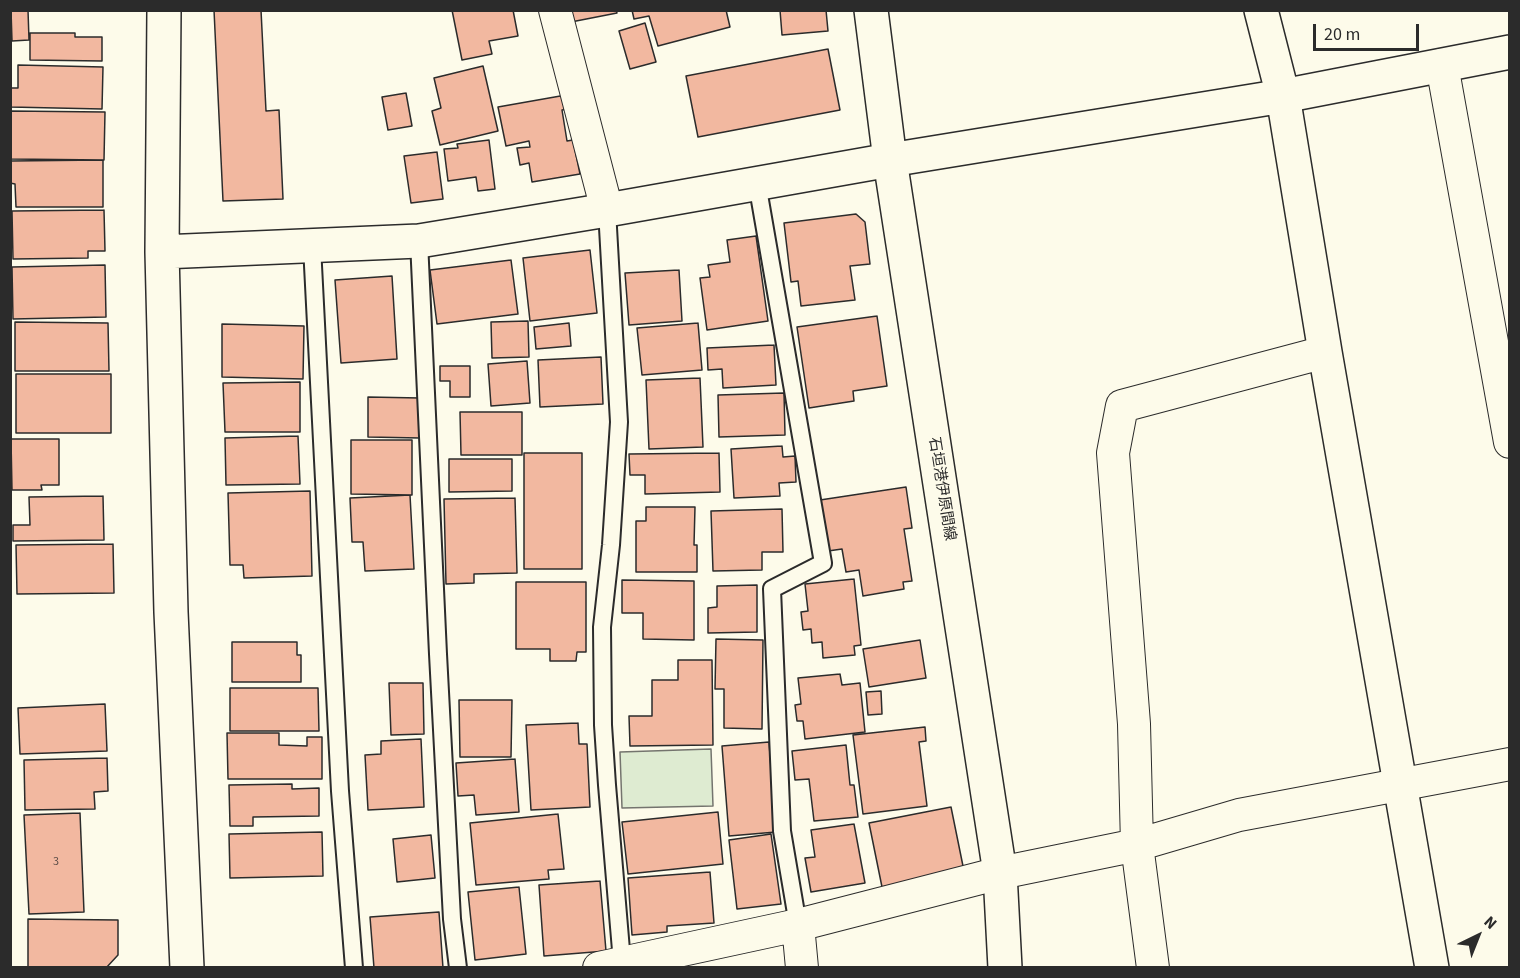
<!DOCTYPE html>
<html>
<head>
<meta charset="utf-8">
<style>
	body { margin:0 }
	#map { position:relative; width:1520px; height:978px; overflow:hidden; background:#fdfbea; font-family:"Source Sans 3",sans-serif }
	canvas { display:block }
	.frame { position:absolute; inset:0; border:12px solid #2b2b2b; pointer-events:none }
	.north { position:absolute; left:1448px; top:906px; width:60px; height:60px; -webkit-text-stroke:4px #fdfbea; paint-order:stroke; rotate:43deg; font-size:16px; font-weight:700; line-height:24px; text-align:center; color:#2b2b2b }
	.north::after { content:''; display:block; margin:auto; width:21px; height:27px; background:#2b2b2b; clip-path:polygon(50% 0,100% 100%,50% 72%,0 100%) }
	.scale { position:absolute; left:1313px; top:24px; width:106px; height:27px; box-sizing:border-box; border:3px solid #2b2b2b; border-top:0; padding-left:8px; font-size:18px; line-height:21px; white-space:nowrap; color:#2b2b2b; -webkit-text-stroke:4px #fdfbea; paint-order:stroke }
</style>
</head>
<body>
<div id="map">
<canvas width="1520" height="978"></canvas>
<div class="frame"></div>
<div class="north">N</div>
<div class="scale">20 m</div>
</div>
<script>
const c = document.querySelector('canvas').getContext('2d');
c.lineJoin = 'round';
function fill(path, color) {
  c.fillStyle = color;
  c.fill(path, 'evenodd');
}
function shape(rows) {
  const path = new Path2D();
  for (const r of rows) {
    path.moveTo(r[0], r[1]);
    for (let i = 2; i < r.length; i += 2) path.lineTo(r[i], r[i + 1]);
  }
  return path;
}
function trace(path, color, width, dash) {
  c.strokeStyle = color;
  c.lineWidth = width;
  c.lineCap = dash ? 'butt' : 'round';
  c.setLineDash(dash || []);
  c.stroke(path);
}
function drawText(font, color, halo, rows, align = 'center') {
  c.font = font + ' "Source Sans 3","Noto Sans JP",sans-serif';
  c.lineWidth = 4.5;
  c.setLineDash([]);
  c.textBaseline = 'middle';
  c.strokeStyle = halo;
  c.fillStyle = color;
  for (const [text, x, y, turn = 0] of rows) {
    c.save();
    c.translate(x, y);
    c.rotate((+turn || 0) * Math.PI / 180);
    c.textAlign = isNaN(turn) ? turn : align;
    if (halo) c.strokeText(text, 0, 0);
    c.fillText(text, 0, 0);
    c.restore();
  }
}
const green = shape([
	[711,749,713,806,622,808,620,752,711,749]
]);
fill(green, '#deebd1');
trace(green, '#74746e', 1.5);
const building = shape([
	[11,10,28,10,29,40,12,41,11,10],
	[214,10,261,10,266,111,279,110,283,199,223,201,214,10],
	[452,10,513,10,518,36,489,41,492,54,462,60,452,10],
	[569,10,616,10,617,13,571,22,569,10],
	[632,10,726,10,730,27,658,46,649,16,634,19,632,10],
	[780,10,826,10,828,31,782,35,780,10],
	[645,23,656,62,630,69,619,31,645,23],
	[30,33,75,33,75,37,102,37,102,61,30,60,30,33],
	[828,49,840,110,698,137,686,76,828,49],
	[18,65,103,67,102,109,10,107,10,88,18,88,18,65],
	[483,66,498,131,440,145,432,111,441,108,434,78,483,66],
	[406,93,412,126,388,130,382,97,406,93],
	[566,95,568,109,562,110,567,141,573,140,580,174,532,182,529,163,520,165,517,148,530,147,529,141,506,146,498,107,566,95],
	[10,111,105,112,104,160,10,159,10,111],
	[489,140,495,189,478,191,476,177,448,181,444,149,458,148,457,144,489,140],
	[437,152,443,199,411,203,404,156,437,152],
	[103,160,103,207,16,207,15,184,10,183,10,161,103,160],
	[104,210,105,251,88,251,88,258,13,259,12,211,104,210],
	[856,214,865,222,870,264,850,266,855,300,801,306,798,281,791,282,784,223,856,214],
	[756,236,768,321,707,330,700,278,710,277,708,265,730,262,727,240,756,236],
	[590,250,597,313,530,321,523,258,590,250],
	[511,260,518,314,437,324,430,270,511,260],
	[105,265,106,317,13,319,12,267,105,265],
	[679,270,682,321,629,325,625,273,679,270],
	[392,276,397,359,341,363,335,280,392,276],
	[877,316,887,386,853,391,854,401,809,408,797,327,877,316],
	[528,321,529,357,492,358,491,322,528,321],
	[15,322,108,323,109,371,15,371,15,322],
	[569,323,571,346,536,349,534,327,569,323],
	[698,323,702,370,642,375,637,328,698,323],
	[222,324,304,326,303,379,222,377,222,324],
	[774,345,776,385,723,388,722,369,708,370,707,348,774,345],
	[601,357,603,404,540,407,538,360,601,357],
	[527,361,530,403,491,406,488,364,527,361],
	[440,366,470,366,470,397,450,397,450,381,440,381,440,366],
	[16,374,111,374,111,433,16,433,16,374],
	[700,378,703,447,649,449,646,380,700,378],
	[300,382,300,432,225,432,223,383,300,382],
	[784,393,785,435,719,437,718,395,784,393],
	[368,397,420,398,420,438,368,437,368,397],
	[460,412,522,412,522,455,461,455,460,412],
	[298,436,300,484,226,485,225,438,298,436],
	[11,439,59,439,59,485,41,485,42,490,12,490,11,439],
	[351,440,412,440,412,495,351,494,351,440],
	[782,446,783,457,795,456,796,482,779,483,780,496,734,498,731,449,782,446],
	[524,453,582,453,582,569,524,569,524,453],
	[719,453,720,492,645,494,645,475,630,475,629,454,719,453],
	[449,459,512,459,512,491,449,492,449,459],
	[906,487,912,528,904,529,912,581,903,582,904,589,863,596,859,570,846,572,842,549,828,551,820,500,906,487],
	[310,491,312,576,244,578,243,565,230,565,228,493,310,491],
	[410,495,414,569,365,571,363,542,352,542,350,498,410,495],
	[103,496,104,540,13,541,13,525,30,525,29,497,103,496],
	[515,498,517,573,474,574,474,583,446,584,444,499,515,498],
	[646,507,695,507,694,545,697,545,697,572,636,572,636,521,646,521,646,507],
	[782,509,783,552,762,552,762,570,713,571,711,511,782,509],
	[113,544,114,593,17,594,16,545,113,544],
	[854,579,861,645,854,646,855,655,823,658,822,642,812,643,811,629,803,630,801,612,808,611,805,584,854,579],
	[622,580,694,581,694,640,643,639,643,613,622,613,622,580],
	[516,582,586,582,586,652,577,652,576,661,550,661,550,649,516,649,516,582],
	[757,585,757,632,708,633,708,608,717,607,717,586,757,585],
	[716,639,763,640,762,729,724,728,724,689,715,689,716,639],
	[920,640,926,678,869,687,863,649,920,640],
	[232,642,297,642,297,655,301,655,301,682,232,682,232,642],
	[678,660,712,660,713,745,630,746,629,716,652,716,652,680,678,680,678,660],
	[840,674,842,685,860,683,865,732,805,739,803,721,797,721,795,705,801,704,798,678,840,674],
	[389,683,423,683,424,734,391,735,389,683],
	[230,688,318,688,319,731,230,731,230,688],
	[881,691,882,714,868,715,866,692,881,691],
	[459,700,512,700,511,757,460,757,459,700],
	[105,704,107,751,20,754,18,708,105,704],
	[578,723,579,744,587,744,590,807,531,810,526,725,578,723],
	[925,727,926,741,919,742,927,806,863,814,853,735,925,727],
	[227,733,279,733,279,745,307,746,307,737,322,737,322,779,228,779,227,733],
	[421,739,424,807,368,810,365,755,381,754,381,741,421,739],
	[769,742,776,832,729,836,722,746,769,742],
	[846,745,850,785,854,785,858,817,814,821,809,779,795,780,792,751,846,745],
	[107,758,108,791,94,792,95,809,25,810,24,760,107,758],
	[515,759,519,812,476,815,474,795,458,796,456,763,515,759],
	[292,784,292,789,319,788,319,816,253,817,253,826,230,826,229,785,292,784],
	[951,807,964,871,882,887,869,823,951,807],
	[718,812,723,864,628,874,622,822,718,812],
	[80,813,84,912,29,914,24,815,80,813],
	[558,814,564,869,548,870,549,879,476,885,470,823,558,814],
	[854,824,865,883,811,892,805,858,815,857,811,830,854,824],
	[322,832,323,876,230,878,229,834,322,832],
	[771,834,781,904,737,909,729,840,771,834],
	[431,835,435,878,397,882,393,839,431,835],
	[710,872,714,923,667,926,667,932,632,935,628,878,710,872],
	[600,881,606,951,544,956,539,885,600,881],
	[519,887,526,954,475,960,468,892,519,887],
	[439,912,443,968,374,968,370,917,439,912],
	[28,919,118,920,118,955,106,968,28,968,28,919]
]);
fill(building, '#f2b8a0');
trace(building, '#2b2b2b', 1.5);
const service = shape([
	[757,183,823,563,772,589,782,831,798,925],
	[607,210,619,422,611,545,602,627,603,725,607,785,622,962],
	[419,241,438,654,452,919,458,968],
	[312,246,340,791,354,968]
]);
const minor = shape([
	[555,10,607,210],
	[1442,65,1510,442],
	[798,925,802,968],
	[599,968,798,925,1000,873,1137,845,1239,815,1510,764],
	[1153,968,1137,845,1134,724,1113,453,1122,406,1325,352]
]);
const tertiary = shape([
	[164,10,162,252,171,612,187,968],
	[1261,10,1283,96,1325,352,1432,968],
	[162,252,419,241,607,210,890,160,1283,96,1510,52]
]);
const primary = shape([
	[871,10,890,160,1000,873,1005,968]
]);
trace(service, '#2b2b2b', 20);
trace(minor, '#2b2b2b', 34);
trace(tertiary, '#2b2b2b', 36);
trace(primary, '#2b2b2b', 36);
trace(service, '#fdfbea', 16);
trace(minor, '#fdfbea', 32);
trace(tertiary, '#fdfbea', 33);
trace(primary, '#fdfbea', 33);
drawText('12px', '#5d4e48', null, [
	["3",56,862]
]);
drawText('15px', '#2b2b2b', '#fdfbea', [
	["石垣港伊原間線",941,489,81]
]);
</script>
</body>
</html>
